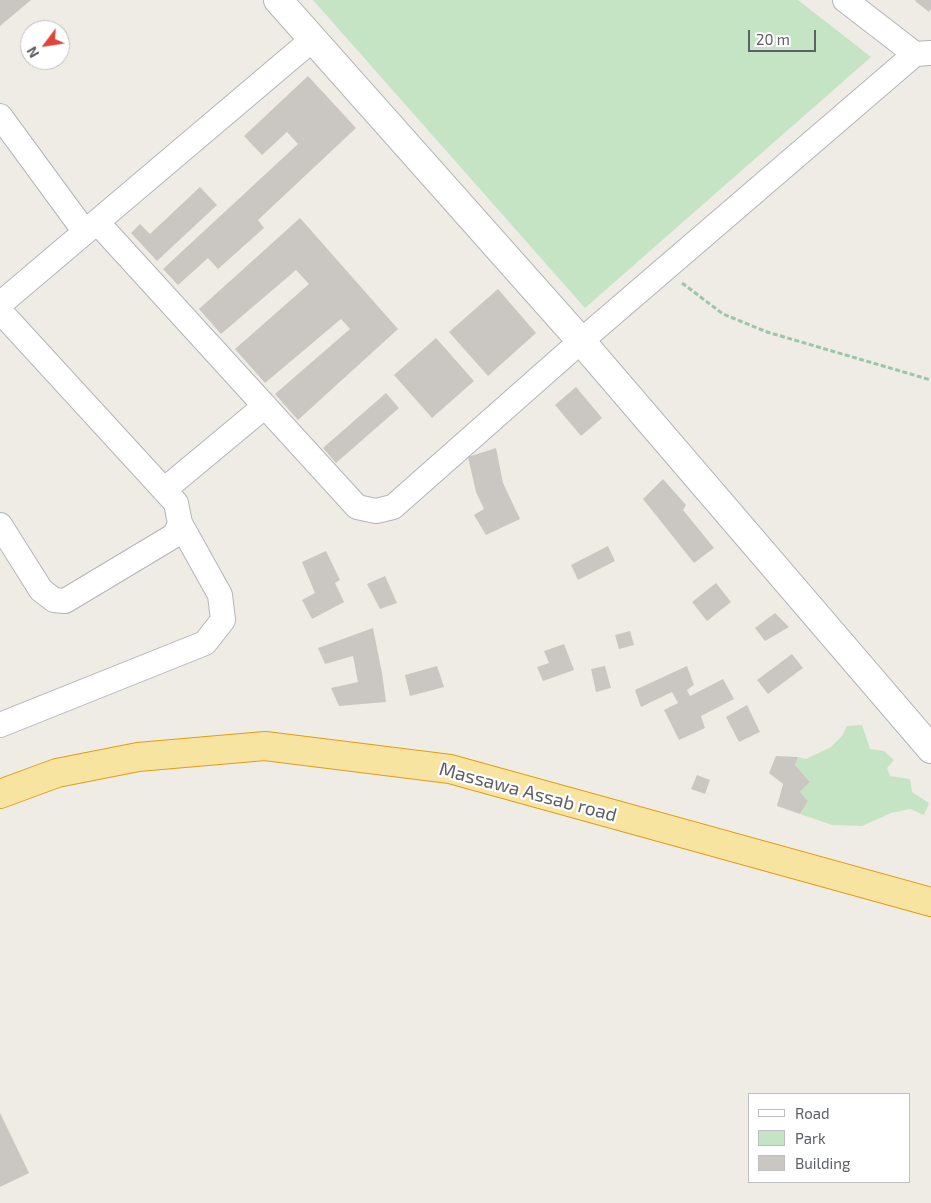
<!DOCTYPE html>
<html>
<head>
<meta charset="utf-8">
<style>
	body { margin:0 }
	#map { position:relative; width:931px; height:1203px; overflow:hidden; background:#eeece5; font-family:"Exo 2",sans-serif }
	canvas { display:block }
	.legend { position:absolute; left:748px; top:1093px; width:162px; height:90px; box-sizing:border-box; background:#fff; border:1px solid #bebfc1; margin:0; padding:6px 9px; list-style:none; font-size:15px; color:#5d6065 }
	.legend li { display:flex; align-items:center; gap:10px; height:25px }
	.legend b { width:25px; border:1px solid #bebfc1 }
	.north { position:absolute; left:20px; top:20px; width:50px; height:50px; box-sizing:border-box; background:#fff; border:1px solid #bebfc1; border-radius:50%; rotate:239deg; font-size:14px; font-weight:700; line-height:20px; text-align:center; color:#5d6065 }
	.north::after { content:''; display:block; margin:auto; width:18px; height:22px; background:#df433b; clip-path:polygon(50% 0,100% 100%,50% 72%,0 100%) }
	.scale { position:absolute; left:748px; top:30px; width:68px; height:22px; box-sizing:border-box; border:2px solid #5d6065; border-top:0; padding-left:6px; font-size:15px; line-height:18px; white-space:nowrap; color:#5d6065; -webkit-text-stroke:4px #fff; paint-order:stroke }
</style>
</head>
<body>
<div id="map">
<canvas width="931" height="1203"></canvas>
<ul class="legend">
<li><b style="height:6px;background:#fff"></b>Road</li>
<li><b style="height:14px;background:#c4e4c3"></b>Park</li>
<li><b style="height:14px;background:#cac7c2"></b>Building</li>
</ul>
<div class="north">N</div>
<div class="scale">20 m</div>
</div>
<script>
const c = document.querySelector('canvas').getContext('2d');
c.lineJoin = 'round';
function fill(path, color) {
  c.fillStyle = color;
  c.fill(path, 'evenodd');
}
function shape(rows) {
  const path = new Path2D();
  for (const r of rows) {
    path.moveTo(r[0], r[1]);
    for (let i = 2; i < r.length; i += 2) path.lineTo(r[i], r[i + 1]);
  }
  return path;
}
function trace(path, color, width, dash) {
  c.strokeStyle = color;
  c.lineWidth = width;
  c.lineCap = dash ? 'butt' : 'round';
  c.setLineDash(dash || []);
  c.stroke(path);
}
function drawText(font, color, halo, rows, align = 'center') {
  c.font = font + ' "Exo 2",sans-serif';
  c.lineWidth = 4.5;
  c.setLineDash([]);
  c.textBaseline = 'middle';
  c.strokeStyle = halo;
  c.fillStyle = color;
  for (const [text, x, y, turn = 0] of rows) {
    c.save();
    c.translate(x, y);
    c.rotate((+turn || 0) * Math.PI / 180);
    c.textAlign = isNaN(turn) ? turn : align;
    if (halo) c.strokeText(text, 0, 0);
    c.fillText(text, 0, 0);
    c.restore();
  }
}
fill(shape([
	[313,0,798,0,871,57,585,308],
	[862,725,870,749,884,751,894,760,887,768,890,776,910,779,912,792,929,803,924,815,910,809,891,813,862,826,832,825,800,814,808,801,800,792,810,782,795,765,798,757,806,759,831,747,842,736,847,726]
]), '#c4e4c3');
fill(shape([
	[0,0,31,0,0,26],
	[916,0,931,0,931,9,929,12,915,1],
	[308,76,356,128,258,220,264,228,218,269,208,258,178,285,163,269,298,144,287,132,262,155,244,136],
	[200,187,217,205,157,261,131,233,140,224,150,234],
	[300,218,398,329,298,420,275,394,350,329,341,319,265,383,235,349,309,284,296,270,221,334,199,309],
	[498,289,536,333,488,376,449,332],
	[436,338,474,381,432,418,394,375],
	[576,387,602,418,581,436,555,405],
	[386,393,399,408,336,463,323,448],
	[496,448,503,483,520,519,486,535,474,515,484,509,476,492,468,457],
	[663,479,686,505,683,510,714,548,694,563,643,499],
	[608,546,615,561,578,580,571,565],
	[326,551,340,580,335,583,344,602,312,619,302,600,315,593,302,562],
	[385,576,397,603,380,609,367,584],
	[716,583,731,602,707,621,692,602],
	[775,613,789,627,765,641,755,628],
	[373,628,382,673,386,702,339,706,331,688,358,682,353,656,325,664,318,648],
	[630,631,634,645,619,649,615,635],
	[564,644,574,670,543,681,537,667,549,663,544,651],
	[792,654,803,668,768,694,757,680],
	[437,666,444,687,410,696,405,675],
	[605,666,611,688,596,692,591,669],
	[687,666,694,685,687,690,690,696,723,679,734,699,701,716,705,728,679,740,664,710,678,703,672,692,641,707,635,690],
	[747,705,760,732,739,742,726,717],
	[776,756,798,757,795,765,810,782,800,792,808,801,800,814,777,806,783,784,769,773],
	[697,775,710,780,705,794,691,789],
	[0,1113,29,1173,0,1187]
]), '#cac7c2');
const minor = shape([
	[845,0,915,54,930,53],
	[0,116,85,232],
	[97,222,357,507,376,511,393,507,581,341,915,54],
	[0,304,313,39],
	[0,311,176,503,180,523,175,535,65,601,54,600,41,590,0,525],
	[164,490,265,406],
	[0,725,205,643,223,620,220,595,180,523]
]);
const tertiary = shape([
	[278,0,581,341,931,749]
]);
const trunk = shape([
	[0,794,57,773,138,757,265,746,450,769,931,902]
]);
trace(minor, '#b2b5b9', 26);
trace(tertiary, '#b2b5b9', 30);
trace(trunk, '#e59c0e', 30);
trace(shape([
	[682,283,723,314,767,332,931,380]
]), '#9dc5a7', 3, [5, 2.5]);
trace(minor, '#fff', 24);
trace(tertiary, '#fff', 28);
trace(trunk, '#f8e4a1', 28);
drawText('19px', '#5d6065', '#fff', [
	["Massawa Assab road",528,792,15]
]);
</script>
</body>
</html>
